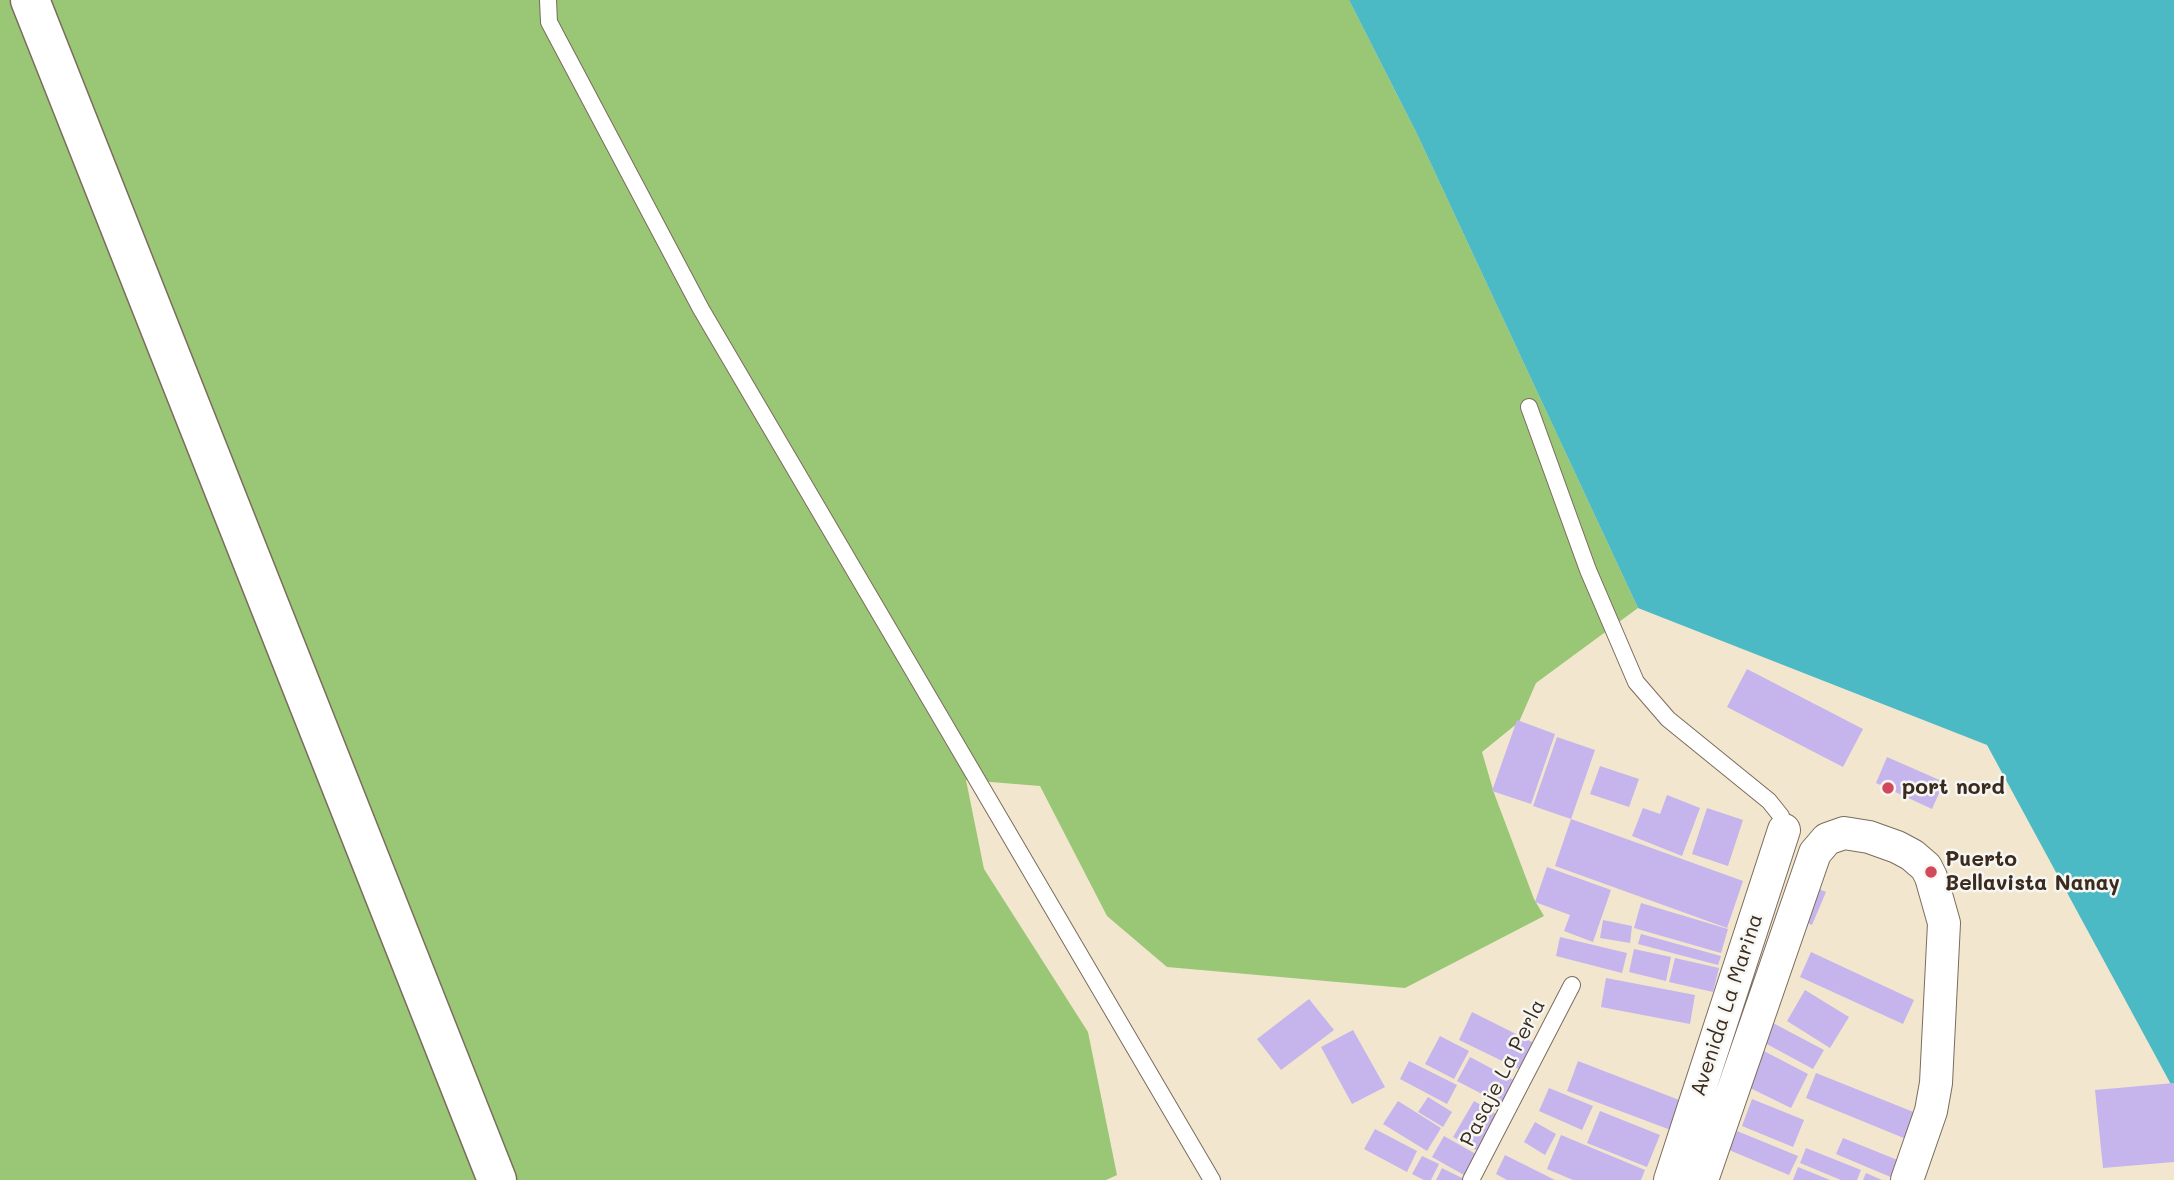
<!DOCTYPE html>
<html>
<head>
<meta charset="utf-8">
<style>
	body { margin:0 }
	canvas { display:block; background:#f2e6cf }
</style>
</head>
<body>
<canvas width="2174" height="1180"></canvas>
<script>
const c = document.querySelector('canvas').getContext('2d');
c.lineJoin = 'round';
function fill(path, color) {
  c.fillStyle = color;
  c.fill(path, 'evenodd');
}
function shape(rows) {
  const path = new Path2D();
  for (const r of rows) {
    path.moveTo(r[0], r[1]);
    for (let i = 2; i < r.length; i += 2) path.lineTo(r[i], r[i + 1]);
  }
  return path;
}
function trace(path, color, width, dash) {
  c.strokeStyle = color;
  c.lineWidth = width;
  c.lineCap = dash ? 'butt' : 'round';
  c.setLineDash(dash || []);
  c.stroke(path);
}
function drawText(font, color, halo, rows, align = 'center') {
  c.font = font + ' Mali,sans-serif';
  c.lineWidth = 5;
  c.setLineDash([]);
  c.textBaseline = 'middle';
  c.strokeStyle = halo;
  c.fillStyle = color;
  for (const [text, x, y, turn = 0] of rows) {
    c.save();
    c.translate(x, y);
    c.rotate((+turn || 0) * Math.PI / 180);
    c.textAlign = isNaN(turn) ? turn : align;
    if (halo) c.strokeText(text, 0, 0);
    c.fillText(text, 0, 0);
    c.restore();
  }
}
fill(shape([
	[0,0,1349,0,1417,134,1638,608,1536,683,1519,722,1482,752,1494,793,1534,899,1544,916,1405,988,1167,967,1107,916,1040,786,966,780,984,869,1088,1032,1117,1175,1106,1180,0,1180]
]), '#99c776');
fill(shape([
	[1349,0,2174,0,2174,1090,1987,745,1638,608,1417,134]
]), '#4cbac4');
fill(shape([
	[1747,669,1863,729,1843,767,1727,707],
	[1517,720,1555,734,1531,804,1492,791],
	[1557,737,1595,750,1571,819,1533,806],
	[1887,757,1944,782,1932,809,1876,783],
	[1600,766,1639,779,1629,807,1590,794],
	[1667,795,1700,808,1682,856,1632,836,1643,808,1660,814],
	[1707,808,1743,820,1728,866,1692,854],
	[1571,819,1743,881,1727,928,1555,866],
	[1547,867,1611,890,1593,942,1564,931,1570,915,1535,902],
	[1810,885,1826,892,1812,925,1796,918],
	[1641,903,1728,929,1721,953,1634,928],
	[1603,920,1632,926,1630,943,1600,938],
	[1641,934,1721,956,1718,965,1638,944],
	[1560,937,1627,953,1622,973,1556,956],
	[1634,949,1671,957,1666,981,1629,972],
	[1811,952,1914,1000,1903,1024,1800,977],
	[1675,958,1719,968,1713,992,1669,982],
	[1606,978,1695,995,1690,1024,1601,1007],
	[1805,990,1849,1017,1830,1048,1787,1021],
	[1309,999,1334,1030,1281,1070,1257,1039],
	[1472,1012,1538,1045,1525,1072,1459,1040],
	[1773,1023,1824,1050,1813,1069,1763,1042],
	[1353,1030,1385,1087,1352,1104,1321,1047],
	[1440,1036,1469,1051,1454,1079,1425,1064],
	[1762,1050,1808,1074,1791,1108,1744,1085],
	[1470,1057,1521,1084,1509,1108,1457,1081],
	[1409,1061,1457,1085,1447,1104,1400,1079],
	[1578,1061,1687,1103,1676,1132,1567,1091],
	[1816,1073,1921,1115,1911,1141,1806,1098],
	[2174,1083,2174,1162,2103,1168,2095,1090],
	[1549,1088,1593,1106,1582,1130,1539,1111],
	[1428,1097,1452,1112,1443,1127,1418,1112],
	[1752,1099,1804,1120,1793,1147,1742,1126],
	[1398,1101,1441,1128,1427,1151,1383,1124],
	[1474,1101,1503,1118,1483,1154,1453,1137],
	[1600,1111,1660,1135,1647,1167,1587,1143],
	[1535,1122,1556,1134,1545,1155,1524,1142],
	[1375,1129,1417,1151,1407,1172,1364,1149],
	[1737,1131,1798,1156,1789,1175,1729,1150],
	[1561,1135,1645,1170,1641,1180,1573,1180,1547,1169],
	[1444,1136,1483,1158,1471,1179,1432,1157],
	[1843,1138,1900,1161,1893,1178,1836,1154],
	[1806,1148,1861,1170,1857,1180,1841,1180,1800,1163],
	[1505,1155,1555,1180,1507,1180,1496,1174],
	[1422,1156,1439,1164,1431,1180,1424,1180,1412,1174],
	[1798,1167,1830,1180,1793,1180],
	[1442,1168,1466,1180,1436,1180],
	[1866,1173,1882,1180,1863,1180]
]), '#c5b5ec');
const service = shape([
	[548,0,549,22,701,309,1212,1180],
	[1529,407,1588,570,1636,682,1668,719,1769,801,1781,816,1784,830],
	[1471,1180,1572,985]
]);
const minor = shape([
	[1670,1180,1784,830],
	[1702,1180,1815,853,1827,839,1844,833,1869,837,1897,847,1912,855,1926,867,1931,877,1944,923,1936,1083,1931,1111,1907,1180]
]);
const secondary = shape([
	[30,0,497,1180]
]);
trace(service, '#7b6c5c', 18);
trace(minor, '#7b6c5c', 34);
trace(secondary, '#7b6c5c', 41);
trace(service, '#fff', 16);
trace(minor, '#fff', 32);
trace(secondary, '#fff', 38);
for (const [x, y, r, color] of [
	[1888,788,7,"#d1495b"],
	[1931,872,7,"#d1495b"]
]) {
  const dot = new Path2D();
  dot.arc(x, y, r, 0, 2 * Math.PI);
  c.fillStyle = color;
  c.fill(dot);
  trace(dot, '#f6f6f2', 2.5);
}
drawText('bold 21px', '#3b2a1e', '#f6f6f2', [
	["port nord",1902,788],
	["Puerto",1945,860],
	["Bellavista Nanay",1945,884]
], 'left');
drawText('21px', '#3b2a1e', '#f6f6f2', [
	["Avenida La Marina",1727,1005,-72],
	["Pasaje La Perla",1503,1073,-63]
]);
</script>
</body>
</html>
